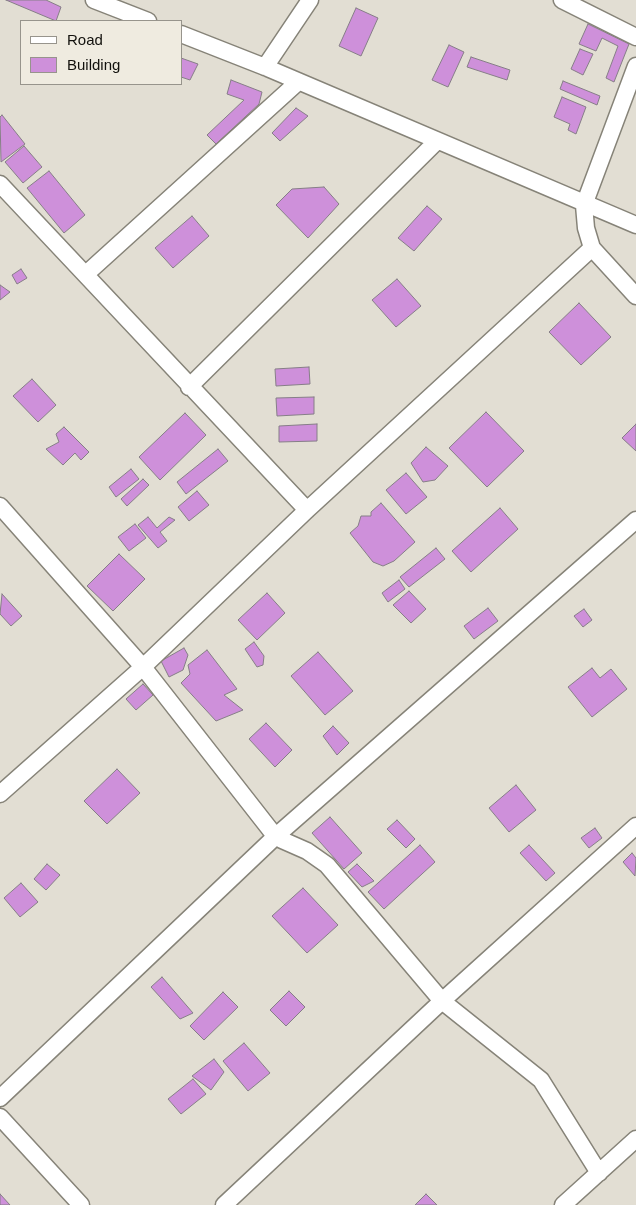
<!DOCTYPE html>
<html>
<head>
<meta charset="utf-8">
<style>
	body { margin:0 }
	#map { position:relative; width:636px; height:1205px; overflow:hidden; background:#e2ded3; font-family:Helvetica,sans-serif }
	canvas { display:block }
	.legend { position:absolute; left:20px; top:20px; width:162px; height:65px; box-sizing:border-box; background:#efebe0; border:1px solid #97948c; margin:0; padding:6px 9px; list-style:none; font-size:15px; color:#12110d }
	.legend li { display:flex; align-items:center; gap:10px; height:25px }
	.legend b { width:25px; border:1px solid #97948c }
</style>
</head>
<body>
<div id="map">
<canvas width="636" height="1205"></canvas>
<ul class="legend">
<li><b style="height:6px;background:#fff"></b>Road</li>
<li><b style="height:14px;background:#ce90da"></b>Building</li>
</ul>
</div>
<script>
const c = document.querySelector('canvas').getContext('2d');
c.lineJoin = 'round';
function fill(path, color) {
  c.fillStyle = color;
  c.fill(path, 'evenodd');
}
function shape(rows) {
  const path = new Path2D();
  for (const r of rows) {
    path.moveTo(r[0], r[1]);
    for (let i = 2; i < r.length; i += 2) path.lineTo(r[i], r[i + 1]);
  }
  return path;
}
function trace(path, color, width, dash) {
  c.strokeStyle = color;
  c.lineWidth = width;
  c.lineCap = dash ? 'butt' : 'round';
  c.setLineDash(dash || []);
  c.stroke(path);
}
const building = shape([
	[6,0,46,0,61,7,56,21,6,0],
	[356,8,378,18,361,56,339,46,356,8],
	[588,24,629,44,614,82,606,78,618,46,602,38,596,51,579,44,588,24],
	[449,45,464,52,448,87,432,80,449,45],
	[580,49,593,54,583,75,571,69,580,49],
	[471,57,510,70,507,80,467,67,471,57],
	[181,58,198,64,190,80,181,77,181,58],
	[231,80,262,92,259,104,216,144,207,135,244,100,227,94,231,80],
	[563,81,600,96,597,105,560,89,563,81],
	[562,97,586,107,576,134,568,130,570,124,554,117,562,97],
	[296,108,308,116,280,141,272,133,296,108],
	[2,115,25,144,1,162,0,117,2,115],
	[24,146,42,167,23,183,5,162,24,146],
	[49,171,85,215,64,233,27,188,49,171],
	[324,187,339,204,308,238,276,205,292,189,324,187],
	[427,206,442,219,414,251,398,238,427,206],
	[192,216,209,236,173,268,155,248,192,216],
	[21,269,27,278,17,284,12,275,21,269],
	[397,279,421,306,396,327,372,300,397,279],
	[0,285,10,292,0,300,0,285],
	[579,303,611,337,581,365,549,332,579,303],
	[309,367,310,384,276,386,275,369,309,367],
	[32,379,56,405,38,422,13,396,32,379],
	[314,397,314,414,277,416,276,398,314,397],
	[486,412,524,451,487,487,449,448,486,412],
	[185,413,206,435,160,480,139,457,185,413],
	[317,424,317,441,279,442,279,426,317,424],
	[636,424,636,451,622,438,636,424],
	[64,427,89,452,81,460,75,453,63,465,46,449,59,442,56,434,64,427],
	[426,447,448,466,435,480,423,482,411,463,426,447],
	[218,449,228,461,186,494,177,482,218,449],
	[131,469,139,479,116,497,109,487,131,469],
	[406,473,427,497,406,514,386,490,406,473],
	[143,479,149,485,127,506,121,499,143,479],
	[197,491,209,505,189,521,178,507,197,491],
	[381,503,415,542,394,561,383,566,373,562,350,533,358,526,361,516,371,516,371,512,381,503],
	[500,508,518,529,471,572,452,551,500,508],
	[148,517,157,528,169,517,175,520,160,532,167,541,158,548,138,525,148,517],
	[135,524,146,538,129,551,118,537,135,524],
	[436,548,445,559,409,587,400,577,436,548],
	[119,554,145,579,113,611,87,586,119,554],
	[399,580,405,589,388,602,382,593,399,580],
	[409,591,426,609,411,623,393,605,409,591],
	[267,593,285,613,257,640,238,620,267,593],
	[2,594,22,616,11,626,0,614,2,594],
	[488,608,498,621,474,639,464,626,488,608],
	[584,609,592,620,583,627,574,616,584,609],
	[254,642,264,656,263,665,257,667,245,649,254,642],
	[184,648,188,655,183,670,169,677,161,661,184,648],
	[207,650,237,689,224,695,243,710,216,721,181,683,190,674,188,665,207,650],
	[318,652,353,691,325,715,291,676,318,652],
	[592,668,600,678,611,669,627,689,592,717,568,687,592,668],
	[143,684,153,695,136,710,126,699,143,684],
	[266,723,292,750,275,767,249,739,266,723],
	[333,726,349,743,337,755,323,736,333,726],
	[117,769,140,793,107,824,84,801,117,769],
	[516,785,536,810,509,832,489,808,516,785],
	[330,817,362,853,344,869,312,833,330,817],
	[397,820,415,839,406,848,387,829,397,820],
	[595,828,602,838,589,848,581,838,595,828],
	[420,845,435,862,384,909,368,892,420,845],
	[529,845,555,873,546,881,520,853,529,845],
	[632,853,636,858,635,876,623,862,632,853],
	[47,864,60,875,46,890,34,879,47,864],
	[357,864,374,881,362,887,348,872,357,864],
	[21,883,38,902,20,917,4,898,21,883],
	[303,888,338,925,307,953,272,916,303,888],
	[162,977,193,1013,180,1019,151,987,162,977],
	[289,991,305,1007,286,1026,270,1010,289,991],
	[223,992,238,1007,204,1040,190,1026,223,992],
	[244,1043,270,1073,248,1091,223,1061,244,1043],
	[214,1059,224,1072,211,1090,192,1076,214,1059],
	[193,1079,206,1094,181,1114,168,1099,193,1079],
	[0,1194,10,1205,0,1205,0,1194],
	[426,1194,437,1205,415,1205,426,1194]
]);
fill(building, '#ce90da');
trace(building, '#867e87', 1);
const minor = shape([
	[94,0,148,21],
	[562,0,636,37],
	[181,34,265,67,636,225],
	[636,66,584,205,586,228,592,248,636,296],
	[265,67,310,0],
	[0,184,307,510],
	[86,274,298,82],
	[189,387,437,141],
	[0,506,143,667,272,832,282,840,307,851,327,865,442,1001,541,1080,599,1173],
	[0,794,143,667,307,510,592,248],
	[0,1098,276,836,636,520],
	[0,1117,81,1205],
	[224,1205,442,1001,636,826],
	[563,1205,636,1139]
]);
trace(minor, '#868378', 19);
trace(minor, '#fff', 16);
</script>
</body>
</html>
